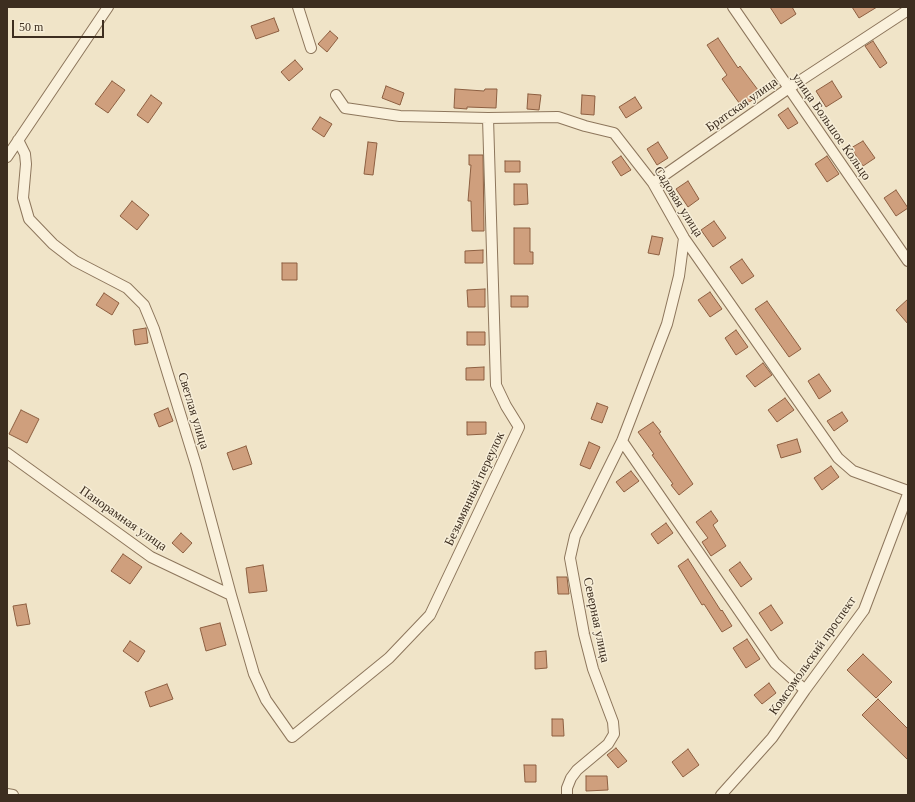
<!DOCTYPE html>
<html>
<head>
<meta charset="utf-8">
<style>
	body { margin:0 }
	#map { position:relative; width:915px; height:802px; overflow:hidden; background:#f0e4c8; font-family:"Times New Roman",serif }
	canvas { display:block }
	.frame { position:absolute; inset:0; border:8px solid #3d2e20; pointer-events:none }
	.scale { position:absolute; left:12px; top:20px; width:92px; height:18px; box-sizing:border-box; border:2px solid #3d2e20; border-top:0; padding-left:5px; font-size:12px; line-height:14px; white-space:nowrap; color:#3d2e20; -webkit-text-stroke:3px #f7eed8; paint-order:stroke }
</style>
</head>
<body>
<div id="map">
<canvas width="915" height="802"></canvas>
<div class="frame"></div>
<div class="scale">50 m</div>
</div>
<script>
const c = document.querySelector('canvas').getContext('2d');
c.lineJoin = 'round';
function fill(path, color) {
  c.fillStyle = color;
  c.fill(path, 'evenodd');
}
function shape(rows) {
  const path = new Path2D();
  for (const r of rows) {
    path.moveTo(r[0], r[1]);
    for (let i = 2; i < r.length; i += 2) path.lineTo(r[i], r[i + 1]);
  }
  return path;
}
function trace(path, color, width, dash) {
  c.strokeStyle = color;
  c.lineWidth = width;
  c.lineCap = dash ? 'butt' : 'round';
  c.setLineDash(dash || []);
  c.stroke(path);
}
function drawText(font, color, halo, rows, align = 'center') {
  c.font = font + ' "Times New Roman",serif';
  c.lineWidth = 3;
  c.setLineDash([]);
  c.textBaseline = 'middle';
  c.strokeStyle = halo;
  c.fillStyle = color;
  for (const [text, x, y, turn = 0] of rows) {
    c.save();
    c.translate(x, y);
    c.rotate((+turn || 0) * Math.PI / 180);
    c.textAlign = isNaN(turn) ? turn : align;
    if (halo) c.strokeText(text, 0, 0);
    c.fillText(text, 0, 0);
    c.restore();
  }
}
const building = shape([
	[770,7,792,7,796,14,781,24,770,7],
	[852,7,877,7,859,18,852,7],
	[274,18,279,31,256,39,251,26,274,18],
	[330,31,338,38,327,52,318,44,330,31],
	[718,38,738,68,740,66,761,94,742,107,722,79,727,75,707,45,718,38],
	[873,41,887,63,880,68,865,46,873,41],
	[295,60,303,69,289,81,281,72,295,60],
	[112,81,125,90,108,113,95,104,112,81],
	[832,81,842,97,826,107,816,91,832,81],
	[386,86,404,93,400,105,382,98,386,86],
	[455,89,484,91,485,89,497,89,496,108,467,107,467,109,454,108,455,89],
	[528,94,541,95,539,110,527,109,528,94],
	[151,95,162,103,148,123,137,115,151,95],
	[582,95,595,96,594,115,581,114,582,95],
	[635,97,642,108,626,118,619,107,635,97],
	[788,108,798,123,788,129,778,115,788,108],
	[320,117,332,124,324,137,312,129,320,117],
	[863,141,875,158,863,166,851,148,863,141],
	[368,142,377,143,373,175,364,174,368,142],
	[658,142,668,158,657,165,647,149,658,142],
	[469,155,483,155,484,231,472,231,471,201,468,201,471,165,469,165,469,155],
	[621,156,631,170,621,176,612,162,621,156],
	[827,156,839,174,827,182,815,164,827,156],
	[505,161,520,161,520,172,505,172,505,161],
	[688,181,699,199,688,207,676,189,688,181],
	[514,184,527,184,528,204,514,205,514,184],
	[896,190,908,208,896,216,884,198,896,190],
	[132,201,149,215,137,230,120,216,132,201],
	[714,221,726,238,713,247,701,230,714,221],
	[514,228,530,228,530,252,533,252,533,264,514,264,514,228],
	[652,236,663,238,659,255,648,253,652,236],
	[483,250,483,263,465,263,465,251,483,250],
	[742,259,754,276,742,284,730,267,742,259],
	[282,263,297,263,297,280,282,280,282,263],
	[485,289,485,307,468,307,467,290,485,289],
	[710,292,722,309,710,317,698,300,710,292],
	[104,293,119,303,112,315,96,305,104,293],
	[511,296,528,296,528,307,511,307,511,296],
	[908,299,908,324,896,310,908,299],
	[767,301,801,349,789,357,755,309,767,301],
	[146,328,148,343,135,345,133,330,146,328],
	[736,330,748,347,736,355,725,338,736,330],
	[467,332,485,332,485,345,467,345,467,332],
	[763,363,772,375,755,387,746,376,763,363],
	[484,367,484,380,466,380,466,368,484,367],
	[819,374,831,391,819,399,808,381,819,374],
	[785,398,794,410,777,422,768,410,785,398],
	[597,403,608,407,602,423,591,419,597,403],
	[168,408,173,421,159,427,154,414,168,408],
	[21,410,39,419,27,443,9,434,21,410],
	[842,412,848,421,834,431,827,421,842,412],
	[467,422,486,422,486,434,467,435,467,422],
	[653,422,661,432,659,433,693,484,679,495,671,485,673,484,652,455,654,454,638,432,653,422],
	[797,439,801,452,781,458,777,445,797,439],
	[589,442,600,447,590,469,580,465,589,442],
	[246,446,252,464,233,470,227,453,246,446],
	[831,466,839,477,822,490,814,478,831,466],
	[631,471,639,481,624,492,616,482,631,471],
	[711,511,718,521,713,525,726,546,711,556,702,542,708,538,696,522,711,511],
	[666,523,673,533,658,544,651,534,666,523],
	[181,533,192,543,183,553,172,543,181,533],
	[123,554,142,567,130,584,111,571,123,554],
	[688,559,721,611,722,610,732,626,722,632,704,604,702,605,678,566,688,559],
	[740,562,752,579,741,587,729,570,740,562],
	[263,565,267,591,249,593,246,568,263,565],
	[557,577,567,577,569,594,558,594,557,577],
	[26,604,30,624,17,626,13,606,26,604],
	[771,605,783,623,771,631,759,613,771,605],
	[220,623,226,645,206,651,200,628,220,623],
	[747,639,760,659,746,668,733,648,747,639],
	[130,641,145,651,138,662,123,651,130,641],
	[546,651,547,668,535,669,535,652,546,651],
	[863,654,892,682,876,698,847,670,863,654],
	[769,683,776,693,762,704,754,695,769,683],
	[167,684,173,699,150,707,145,692,167,684],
	[878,699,908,729,908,760,862,715,878,699],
	[552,719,563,719,564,736,552,736,552,719],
	[616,748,627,761,618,768,607,755,616,748],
	[688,749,699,765,683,777,672,762,688,749],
	[524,765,536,765,536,782,525,782,524,765],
	[586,776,607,776,608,790,586,791,586,776]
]);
fill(building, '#cf9f7d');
trace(building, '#8d5f41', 1);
const street = shape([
	[298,7,311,48],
	[733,7,908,261],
	[336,95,345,108,400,116,488,118,558,117,585,126,614,133,653,183,684,238,838,458,853,471,908,491],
	[18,140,25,154,26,164,23,198,29,219,53,244,75,261,127,288,144,305,154,329,196,465,231,595,254,674,266,700,292,737,389,658,430,615,519,427,506,406,496,385,488,118],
	[7,157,108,7],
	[653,183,789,88,908,10],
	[622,441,775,663,805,690],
	[7,453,151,557,231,595],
	[7,794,13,795],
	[567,795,567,788,571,778,577,770,608,744,614,734,613,722,593,669,584,634,570,558,575,536,622,441,667,324,679,276,684,238],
	[721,795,772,738,805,690,864,610,908,494]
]);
trace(street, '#8d765c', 12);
trace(street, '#faf1dc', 10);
drawText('13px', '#3d2e20', '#f7eed8', [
	["Братская улица",742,105,-35],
	["улица Большое Кольцо",831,127,55],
	["Садовая улица",678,202,58],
	["Светлая улица",193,411,73],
	["Безымянный переулок",475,489,-65],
	["Панорамная улица",123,519,35],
	["Северная улица",596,620,78],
	["Комсомольский проспект",813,656,-55]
]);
</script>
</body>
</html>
